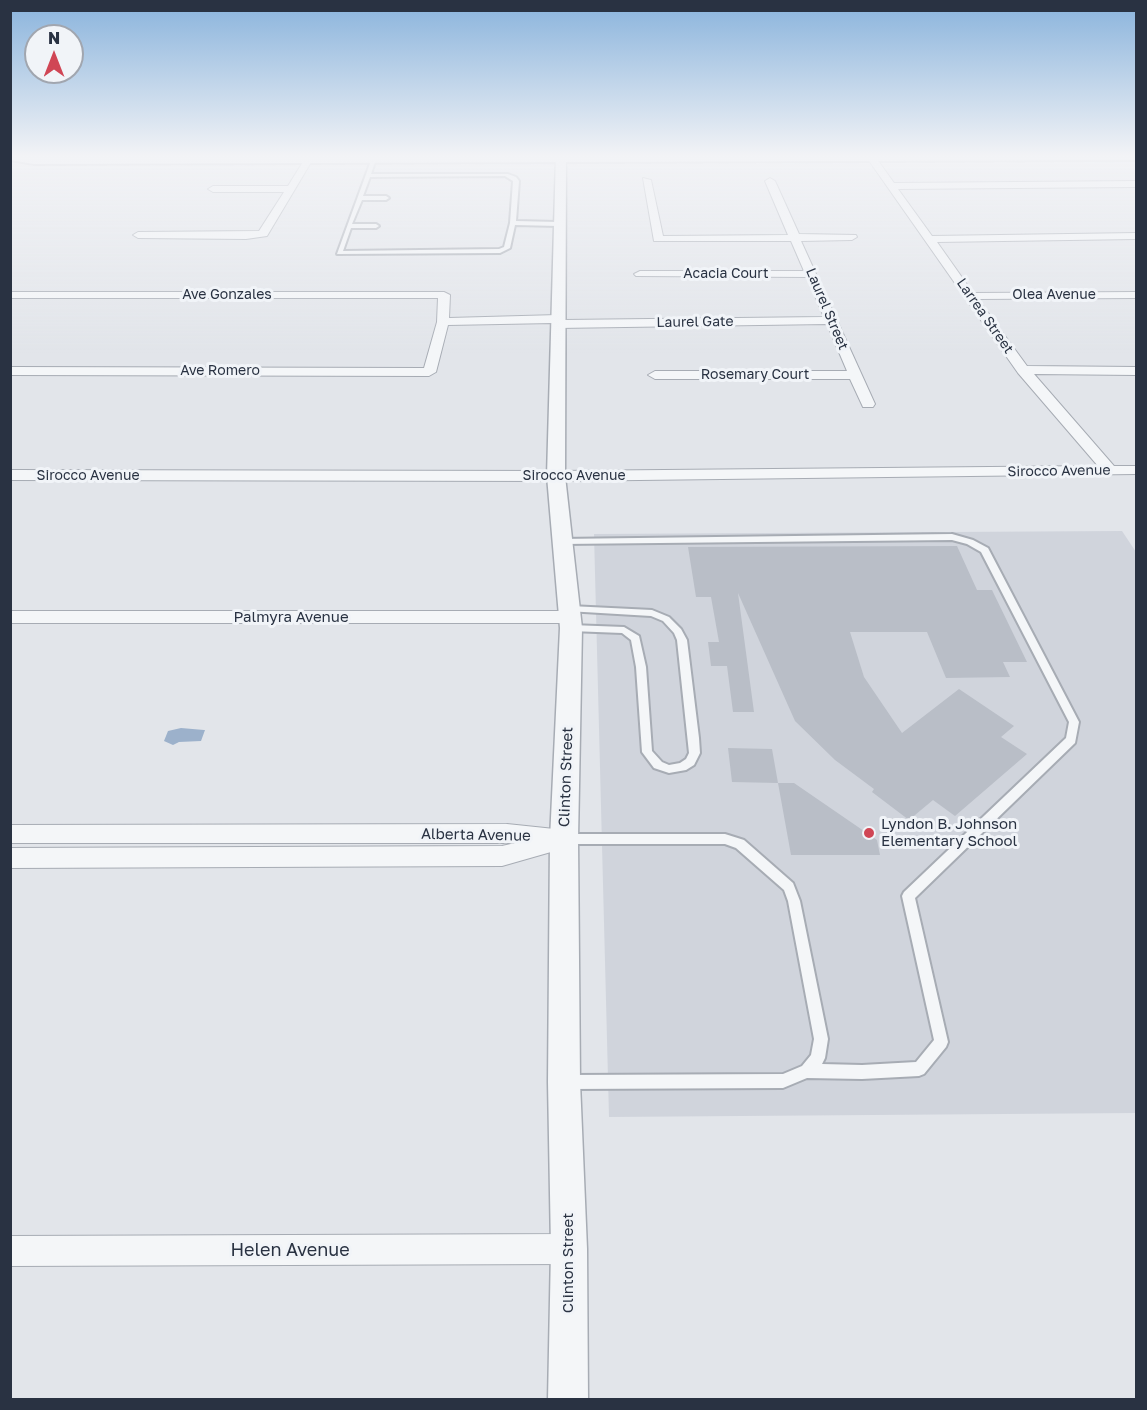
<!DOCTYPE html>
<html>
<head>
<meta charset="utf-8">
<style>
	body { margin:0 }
	#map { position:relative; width:1147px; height:1410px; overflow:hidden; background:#e2e5ea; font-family:"Golos Text",sans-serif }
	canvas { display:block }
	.frame { position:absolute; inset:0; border:12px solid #293242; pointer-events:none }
	.north { position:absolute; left:24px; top:24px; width:60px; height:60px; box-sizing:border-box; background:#f1f4f8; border:2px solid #a1a6af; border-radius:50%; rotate:0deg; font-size:16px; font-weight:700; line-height:24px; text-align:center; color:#293242 }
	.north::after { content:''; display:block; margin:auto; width:21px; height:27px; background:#d04655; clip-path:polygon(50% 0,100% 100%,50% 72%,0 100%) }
</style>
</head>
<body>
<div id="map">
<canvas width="1147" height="1410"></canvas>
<div class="frame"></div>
<div class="north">N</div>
</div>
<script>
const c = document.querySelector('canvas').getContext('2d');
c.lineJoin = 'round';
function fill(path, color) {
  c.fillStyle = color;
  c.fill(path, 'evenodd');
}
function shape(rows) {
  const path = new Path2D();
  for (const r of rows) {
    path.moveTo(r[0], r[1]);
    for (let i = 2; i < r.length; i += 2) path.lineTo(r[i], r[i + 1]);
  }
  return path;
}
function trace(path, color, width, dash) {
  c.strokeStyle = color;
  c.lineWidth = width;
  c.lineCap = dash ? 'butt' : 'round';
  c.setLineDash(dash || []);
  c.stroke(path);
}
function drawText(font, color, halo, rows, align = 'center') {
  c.font = font + ' "Golos Text",sans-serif';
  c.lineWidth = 6;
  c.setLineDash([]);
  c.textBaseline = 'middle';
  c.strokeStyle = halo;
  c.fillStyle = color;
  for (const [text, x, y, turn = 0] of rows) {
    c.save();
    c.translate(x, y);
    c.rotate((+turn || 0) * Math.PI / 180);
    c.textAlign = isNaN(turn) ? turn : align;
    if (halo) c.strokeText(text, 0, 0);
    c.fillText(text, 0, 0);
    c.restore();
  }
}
fill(shape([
	[1122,531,1136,552,1136,1113,609,1117,594,534]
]), '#d0d4dc');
fill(shape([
	[181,728,204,730,205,730,201,741,179,742,173,745,164,741,168,731]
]), '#9cb1cb');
fill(shape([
	[957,546,977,590,992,590,1027,662,1003,662,1010,677,946,678,927,632,850,632,864,677,902,733,959,689,1014,726,1001,737,1027,754,955,816,933,800,909,820,872,792,874,789,835,760,795,721,738,593,754,712,733,712,727,666,711,666,708,642,719,642,711,597,696,597,688,547],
	[728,748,772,749,778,783,732,782],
	[778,783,794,783,877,840,880,855,791,855]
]), '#b9bec7');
const service = shape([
	[372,158,376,159,371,174,508,174,516,177,519,181,516,221,558,222,561,224,558,226,515,225,510,248,500,253,337,254,372,158],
	[505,176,513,181,510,223,504,247,499,249,343,251,351,228,376,228,379,226,376,224,352,224,362,200,386,200,389,198,386,196,363,196,370,177,505,176],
	[952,534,973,540,988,548,1079,722,1075,743,915,898,948,1042,946,1047,924,1074,919,1076,862,1079,807,1078,783,1088,568,1089,563,1087,561,1082,563,1077,568,1075,783,1074,802,1066,811,1055,814,1039,788,901,784,890,736,848,725,844,565,844,561,843,559,839,561,835,565,834,725,834,744,840,793,883,800,901,828,1039,825,1058,822,1064,862,1065,916,1062,934,1040,902,896,904,892,1066,738,1069,722,981,552,967,544,952,540,562,544,559,543,559,539,952,534],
	[570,606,652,610,669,617,681,629,687,640,699,738,700,753,694,765,686,770,669,773,654,768,642,752,636,667,631,640,622,633,571,631,566,628,571,625,624,627,639,636,646,667,652,751,662,762,669,765,680,763,686,759,689,753,677,640,674,633,663,621,651,616,567,611,565,609,567,607,570,606]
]);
const minor = shape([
	[865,155,874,155,894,183,1136,181,1136,187,898,189,932,236,1136,233,1136,239,937,242,973,293,1136,292,1136,298,978,299,1027,366,1136,367,1136,375,1034,374,1114,466,1136,466,1136,474,556,481,10,480,10,470,556,471,1098,466,1018,373,865,155],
	[306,157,313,159,267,236,246,239,138,238,133,235,138,232,259,231,284,192,213,192,208,189,213,186,288,186,306,157],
	[643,178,651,180,663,236,788,235,765,181,770,178,775,181,799,234,856,235,857,237,852,240,801,241,875,404,873,407,863,407,850,379,655,379,648,375,655,371,847,371,827,324,558,328,554,327,553,323,448,325,436,372,429,376,10,375,10,367,424,368,437,322,438,298,10,298,10,292,444,292,450,295,449,318,558,315,562,316,563,320,824,317,807,277,636,276,634,274,640,271,804,271,791,241,654,241,643,178],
	[10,611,571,611,577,613,580,617,577,621,571,623,10,623,10,611],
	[507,824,564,830,572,832,575,839,572,846,502,866,10,868,10,848,502,846,515,843,10,843,10,825,507,824],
	[569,1234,580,1238,584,1249,580,1260,569,1264,10,1266,10,1236,569,1234]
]);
const tertiary = shape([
	[556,155,566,155,565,476,582,628,578,839,580,1082,587,1249,588,1400,548,1400,551,1249,548,1082,550,839,560,628,547,476,556,155]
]);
const secondary = shape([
	[10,155,1136,155,1136,160,34,164,10,160,10,155]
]);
trace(service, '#a7acb4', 4);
trace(minor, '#a7acb4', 2);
trace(tertiary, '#a7acb4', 3);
trace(secondary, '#a7acb4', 4);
fill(service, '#f4f6f8');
fill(minor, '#f4f6f8');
fill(tertiary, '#f4f6f8');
fill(secondary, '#fff');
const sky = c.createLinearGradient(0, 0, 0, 353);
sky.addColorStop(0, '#89b3dc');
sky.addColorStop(0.44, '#f2f3f6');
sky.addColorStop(1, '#f2f3f600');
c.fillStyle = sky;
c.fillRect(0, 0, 1147, 353);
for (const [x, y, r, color] of [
	[869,833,6,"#d04655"]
]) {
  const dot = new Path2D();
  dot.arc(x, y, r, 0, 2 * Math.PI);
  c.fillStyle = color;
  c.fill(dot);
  trace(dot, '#f1f4f8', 2);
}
drawText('14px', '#293242', '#f1f4f8', [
	["Acacia Court",726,274],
	["Ave Gonzales",227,295],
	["Olea Avenue",1054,295],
	["Laurel Street",827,309,67],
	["Larrea Street",985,316,55],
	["Laurel Gate",695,322,-1],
	["Ave Romero",220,371],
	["Rosemary Court",755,375],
	["Sirocco Avenue",1059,471,-1],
	["Sirocco Avenue",88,476],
	["Sirocco Avenue",574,476]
]);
drawText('15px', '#293242', '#f1f4f8', [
	["Palmyra Avenue",291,617],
	["Clinton Street",566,777,-88],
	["Alberta Avenue",476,835,1],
	["Clinton Street",568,1263,-90]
]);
drawText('15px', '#293242', '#f1f4f8', [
	["Lyndon B. Johnson",881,824],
	["Elementary School",881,841]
], 'left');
drawText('18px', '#293242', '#f1f4f8', [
	["Helen Avenue",290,1250]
]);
</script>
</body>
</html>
